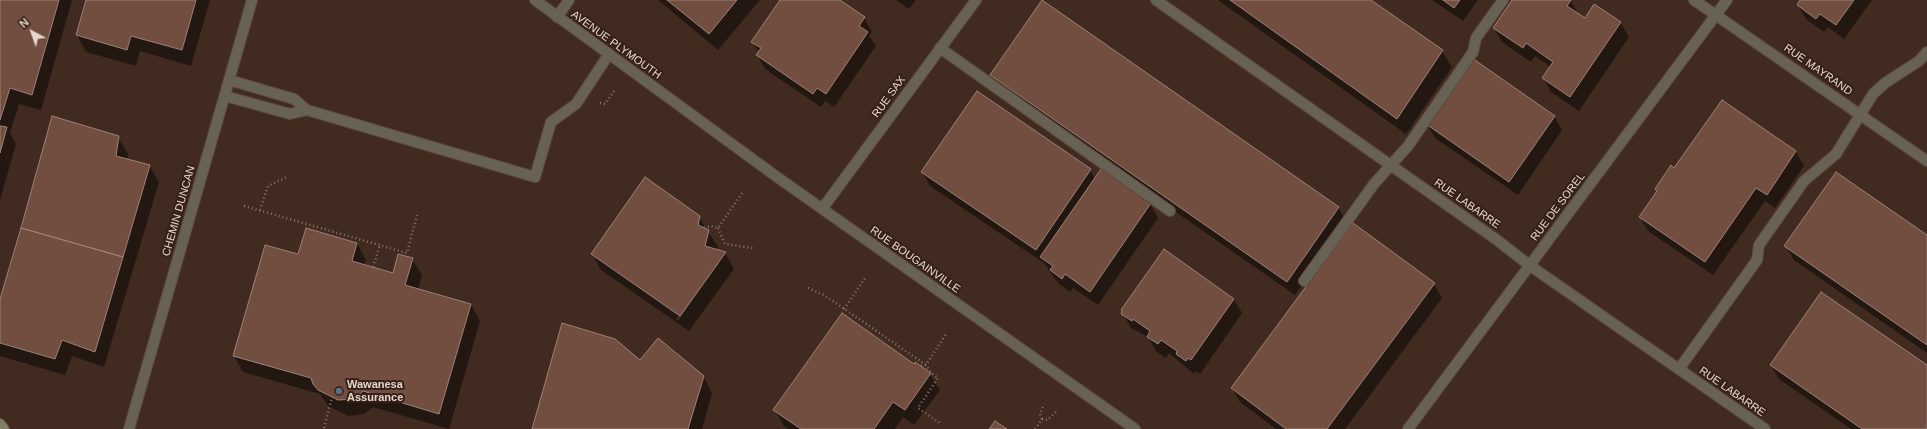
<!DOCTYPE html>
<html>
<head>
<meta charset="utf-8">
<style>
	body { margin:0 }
	#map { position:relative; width:1927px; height:429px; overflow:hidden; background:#412b20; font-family:Arial,sans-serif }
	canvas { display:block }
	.north { position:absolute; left:12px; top:12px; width:40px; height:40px; -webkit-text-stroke:3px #362116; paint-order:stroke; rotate:319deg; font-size:11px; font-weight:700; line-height:16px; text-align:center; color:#e5d6cf }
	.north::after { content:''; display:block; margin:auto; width:14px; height:18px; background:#e5d6cf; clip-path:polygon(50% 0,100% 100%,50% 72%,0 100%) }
</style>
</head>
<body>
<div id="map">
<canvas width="1927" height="429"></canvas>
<div class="north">N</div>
</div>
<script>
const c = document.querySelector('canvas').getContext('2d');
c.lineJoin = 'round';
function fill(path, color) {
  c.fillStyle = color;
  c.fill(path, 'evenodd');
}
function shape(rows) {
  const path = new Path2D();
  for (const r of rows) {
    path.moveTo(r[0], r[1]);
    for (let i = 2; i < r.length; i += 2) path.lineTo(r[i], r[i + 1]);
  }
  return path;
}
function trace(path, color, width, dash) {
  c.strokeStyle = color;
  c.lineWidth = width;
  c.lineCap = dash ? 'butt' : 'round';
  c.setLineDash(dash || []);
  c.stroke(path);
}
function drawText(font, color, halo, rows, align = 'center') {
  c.font = font + ' Arial,sans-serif';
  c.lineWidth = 4;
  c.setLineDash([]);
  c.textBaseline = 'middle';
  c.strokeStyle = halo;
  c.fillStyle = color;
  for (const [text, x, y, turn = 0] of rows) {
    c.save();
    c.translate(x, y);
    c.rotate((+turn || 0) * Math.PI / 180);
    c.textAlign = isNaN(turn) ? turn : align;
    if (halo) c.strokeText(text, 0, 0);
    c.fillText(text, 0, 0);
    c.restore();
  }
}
fill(shape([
	[0,0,72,0,41,110,19,104,10,133,16,144,0,200],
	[87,0,210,0,191,66,140,51,136,66,86,52,77,35],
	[658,0,760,0,718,50],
	[781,0,838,0,864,18,872,32,869,36,876,46,834,107,825,101,821,107,765,69,757,55,759,53,753,42],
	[896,0,916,0,909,9],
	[1218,0,1369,0,1442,51,1452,67,1406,134],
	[1432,0,1478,0,1463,21],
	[1513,0,1570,0,1579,15,1585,19,1594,5,1621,23,1629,37,1579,111,1551,92,1543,78,1551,67,1535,56,1531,62,1502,42,1494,28],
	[1800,0,1872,0,1844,39,1828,27,1824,32,1806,19,1798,5],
	[991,75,1338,207,1346,221,1295,295,999,89],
	[1722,101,1796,152,1804,166,1775,208,1765,201,1713,275,1648,231,1640,217],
	[1554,116,1562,130,1518,195,1435,138,1427,124],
	[118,137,128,154,127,160,149,165,159,182,104,367,72,356,65,375,0,356,0,302],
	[1090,170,1095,179,1150,204,1158,218,1098,305,1073,288,1070,292,1059,284,1044,263,930,186,922,172],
	[699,217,718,247,717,250,725,253,734,269,689,331,601,270,592,254],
	[717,263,719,263,678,321,676,319],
	[1927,237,1927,353,1794,260,1786,246],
	[357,243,366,260,364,265,394,274,412,259,422,275,418,289,471,305,480,321,449,429,373,407,364,414,348,416,328,406,320,394,243,372,234,356,298,255],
	[1164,250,1234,300,1242,313,1200,374,1196,371,1194,374,1169,353,1166,358,1156,351,1148,337,1131,328,1123,314],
	[1434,284,1442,298,1345,429,1276,429,1240,402,1232,388],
	[640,362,703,376,712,393,702,429,533,429],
	[914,365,930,374,940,390,914,425,903,417,895,429,788,429,784,426,775,410],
	[1771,366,1927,367,1927,429,1851,429,1779,379]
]), '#0007');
const building = shape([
	[0,0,59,0,32,95,10,88,0,120,0,0],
	[86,0,196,0,182,50,131,36,127,50,76,35,86,0],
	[667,0,737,0,709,34,667,0],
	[780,0,840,0,865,17,859,26,868,32,826,94,817,88,813,94,756,55,761,48,751,42,780,0],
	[1042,0,1339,207,1287,282,990,75,1042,0],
	[1230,0,1371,0,1443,50,1397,119,1230,0],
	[1443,0,1460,0,1454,8,1443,0],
	[1512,0,1571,0,1567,6,1585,18,1594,4,1621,22,1570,97,1542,78,1553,62,1526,43,1523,48,1493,28,1512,0],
	[1800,0,1854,0,1836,25,1820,14,1816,19,1797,5,1800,0],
	[1472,58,1555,116,1509,182,1426,124,1472,58],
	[977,91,1091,169,1036,250,921,172,977,91],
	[1722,100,1796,151,1767,195,1756,188,1705,262,1639,217,1657,191,1655,189,1671,165,1674,168,1722,100],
	[52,116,119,136,116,156,150,165,123,257,21,228,52,116],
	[0,126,7,127,0,153,0,126],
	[1101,169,1151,203,1090,292,1065,274,1062,279,1050,270,1053,266,1040,257,1101,169],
	[1836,172,1927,235,1927,345,1784,246,1836,172],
	[645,177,700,216,698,225,709,230,705,246,726,252,680,316,591,254,645,177],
	[1353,223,1435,283,1327,429,1286,429,1231,388,1353,223],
	[21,228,123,257,95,352,62,340,55,359,0,343,0,299,21,228],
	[306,228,357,243,352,261,393,273,398,254,413,258,405,285,471,304,439,414,363,391,355,399,338,400,318,390,313,384,311,378,233,356,265,245,298,254,306,228],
	[1164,249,1234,299,1191,360,1188,358,1186,361,1176,354,1177,351,1161,340,1158,344,1147,337,1150,331,1133,319,1132,321,1121,314,1122,311,1121,310,1164,249],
	[1821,292,1927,365,1927,429,1862,429,1770,365,1821,292],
	[842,313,914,364,915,362,931,373,905,410,893,402,874,429,801,429,773,410,842,313],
	[562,323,615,339,640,360,658,338,704,376,688,429,532,429,562,323],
	[995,421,1007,429,989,429,995,421]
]);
fill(building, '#724e41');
trace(building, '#9d8177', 1);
const service = shape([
	[940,48,1170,211],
	[229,80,294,99,307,110,535,177,551,122,576,104,609,54],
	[225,96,290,114,307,110],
	[1304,281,1374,184,1408,146,1473,52,1476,38,1503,0],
	[1679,369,1757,260,1759,245,1804,181,1836,154,1873,94,1885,83,1919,61,1927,52]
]);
const minor = shape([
	[535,0,777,177,1135,429],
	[1156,0,1497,240,1529,265,1765,429],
	[1694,0,1927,161],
	[557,17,569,0],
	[822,209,976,0],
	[129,429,252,0],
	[1408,429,1727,0]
]);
const secondary = shape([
	[0,424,4,429]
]);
trace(service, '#5f4a40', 12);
trace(minor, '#5f4a40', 12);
trace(secondary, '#5f4a40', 12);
trace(shape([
	[600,103,605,104,615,90],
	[244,206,407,253,417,215],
	[260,210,268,186,287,177],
	[704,228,710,226,718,228,743,192],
	[718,228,725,244,753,248],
	[373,267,380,245],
	[808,288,824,295,926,365,946,334],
	[844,309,865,278],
	[921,366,926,365,931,373,938,378,918,408,940,423],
	[1042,419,1047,420,1056,412],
	[1042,419,1040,414,1044,404],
	[324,428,332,397],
	[1035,429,1042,419]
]), '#89766d', 2.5, [1, 3]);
trace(service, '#676253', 10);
trace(minor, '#676253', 10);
trace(secondary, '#857e66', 10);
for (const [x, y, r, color] of [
	[339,391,4,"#5c6f8a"]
]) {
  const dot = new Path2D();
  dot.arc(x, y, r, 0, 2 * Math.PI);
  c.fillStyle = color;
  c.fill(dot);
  trace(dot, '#362116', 1.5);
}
drawText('11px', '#e5d6cf', '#362116', [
	["AVENUE PLYMOUTH",616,45,36],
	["RUE MAYRAND",1818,70,35],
	["RUE SAX",889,97,-54],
	["RUE LABARRE",1467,204,35],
	["RUE DE SOREL",1558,207,-53],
	["CHEMIN DUNCAN",179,211,-74],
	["RUE BOUGAINVILLE",915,260,35],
	["RUE LABARRE",1732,392,35]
]);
drawText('bold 11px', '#e5d6cf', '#362116', [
	["Wawanesa",347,385],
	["Assurance",347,398]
], 'left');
</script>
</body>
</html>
